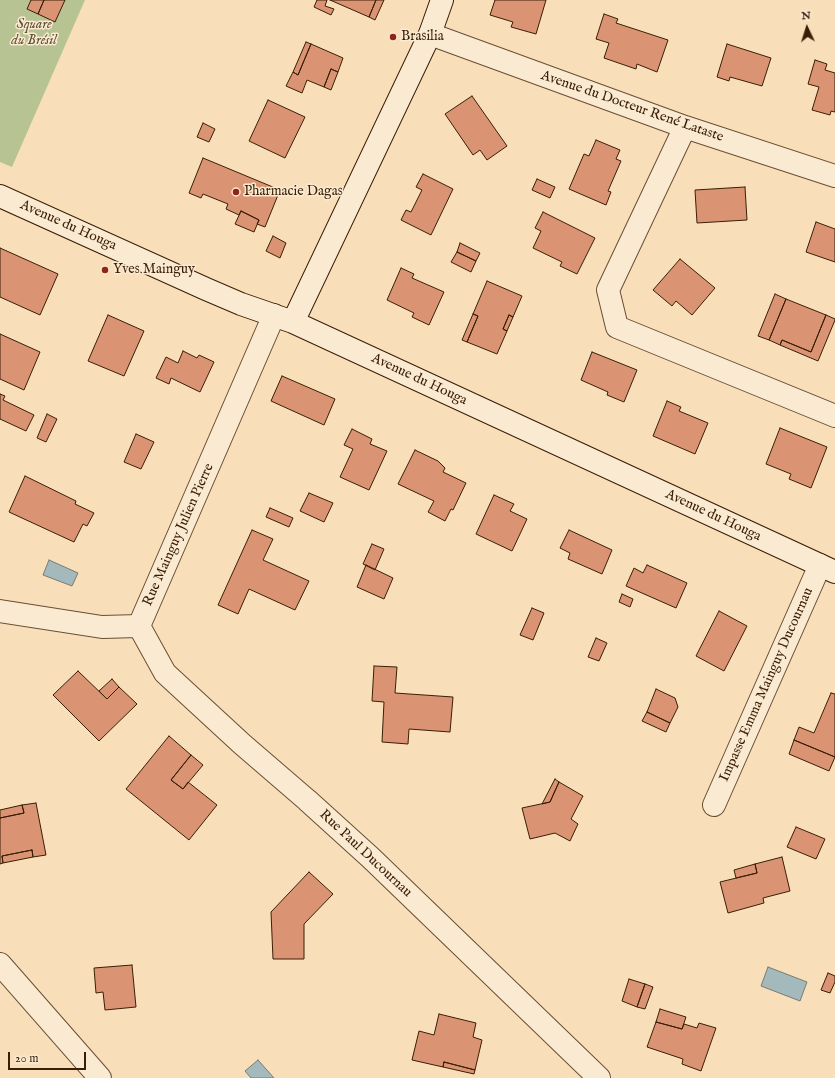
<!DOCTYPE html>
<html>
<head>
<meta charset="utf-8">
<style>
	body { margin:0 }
	#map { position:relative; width:835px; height:1078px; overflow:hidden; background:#f8dfb9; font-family:"IM FELL English",serif }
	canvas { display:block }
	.north { position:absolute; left:787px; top:8px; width:40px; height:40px; -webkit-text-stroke:3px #faead2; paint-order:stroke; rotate:356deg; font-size:11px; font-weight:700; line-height:16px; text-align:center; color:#3a1e06 }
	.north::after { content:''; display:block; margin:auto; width:14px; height:18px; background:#3a1e06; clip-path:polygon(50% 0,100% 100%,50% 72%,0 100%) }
	.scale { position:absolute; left:8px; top:1052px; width:78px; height:18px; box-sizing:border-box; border:2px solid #3a1e06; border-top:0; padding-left:5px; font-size:12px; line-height:14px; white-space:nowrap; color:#3a1e06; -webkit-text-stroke:3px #faead2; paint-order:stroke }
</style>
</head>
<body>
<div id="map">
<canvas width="835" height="1078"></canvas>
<div class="north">N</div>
<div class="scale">20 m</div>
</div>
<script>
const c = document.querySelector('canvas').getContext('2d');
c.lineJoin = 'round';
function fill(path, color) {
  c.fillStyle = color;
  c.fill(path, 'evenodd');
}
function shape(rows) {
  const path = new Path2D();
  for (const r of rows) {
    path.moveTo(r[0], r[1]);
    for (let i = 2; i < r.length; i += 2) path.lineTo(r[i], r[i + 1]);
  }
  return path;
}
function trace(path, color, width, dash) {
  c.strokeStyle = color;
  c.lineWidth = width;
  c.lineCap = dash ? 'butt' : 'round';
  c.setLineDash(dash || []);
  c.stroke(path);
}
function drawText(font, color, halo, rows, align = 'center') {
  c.font = font + ' "IM FELL English",serif';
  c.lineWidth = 3;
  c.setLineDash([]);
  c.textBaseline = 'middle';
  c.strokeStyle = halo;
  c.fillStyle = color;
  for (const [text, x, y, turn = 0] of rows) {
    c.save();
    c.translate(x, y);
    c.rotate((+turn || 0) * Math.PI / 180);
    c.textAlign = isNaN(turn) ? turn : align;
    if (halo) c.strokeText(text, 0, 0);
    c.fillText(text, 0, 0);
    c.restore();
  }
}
fill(shape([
	[0,0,85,0,12,167,0,162]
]), '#b8c394');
const water = shape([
	[49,560,78,573,72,586,43,575,49,560],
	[768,967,807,982,800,1001,761,986,768,967],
	[258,1060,274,1078,251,1078,245,1071,258,1060]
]);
fill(water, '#a3b9bb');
trace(water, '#797b73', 1);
const building = shape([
	[31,0,44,0,38,14,27,9,31,0],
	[44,0,65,0,55,22,38,14,44,0],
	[317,0,327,0,325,6,334,9,331,15,314,7,317,0],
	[330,0,376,0,369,17,330,0],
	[376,0,384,0,375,20,369,17,376,0],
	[495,0,546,0,536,34,511,27,513,22,490,15,495,0],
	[604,14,618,19,616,23,668,40,657,72,637,64,636,69,604,58,609,43,596,39,604,14],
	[306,42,311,44,298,75,293,72,306,42],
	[311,44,343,58,338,72,331,69,324,87,307,80,302,93,286,86,293,72,298,75,311,44],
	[727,44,771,58,762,86,730,77,729,81,717,77,727,44],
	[815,60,827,64,825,70,835,73,835,112,831,111,830,115,812,110,819,87,808,84,815,60],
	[331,69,338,72,331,90,324,87,331,69],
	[472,96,507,146,487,160,480,150,473,155,445,114,472,96],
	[268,100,305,117,285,158,249,141,268,100],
	[203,123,215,129,209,142,197,137,203,123],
	[596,140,620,150,616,159,621,161,608,191,611,192,606,205,569,189,584,154,589,156,596,140],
	[203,158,280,190,265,227,257,224,259,220,241,211,239,215,226,209,228,204,203,194,201,198,189,193,203,158],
	[423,174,453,189,431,235,401,220,406,210,411,212,422,190,416,187,423,174],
	[537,179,555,187,550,198,532,190,537,179],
	[745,187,747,220,697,223,695,190,745,187],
	[241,211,259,220,254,232,235,224,241,211],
	[543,212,595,238,577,274,560,266,562,262,533,248,541,231,535,228,543,212],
	[816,222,835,229,835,262,806,252,816,222],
	[273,236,286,243,280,258,266,251,273,236],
	[460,243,480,253,476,261,457,252,460,243],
	[0,248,58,274,40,315,0,297,0,248],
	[457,252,476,261,471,272,451,262,457,252],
	[680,259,715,288,692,315,676,301,672,306,653,290,680,259],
	[401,268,414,274,412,278,444,292,429,325,412,317,414,313,387,300,401,268],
	[487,281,522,296,513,317,509,315,503,329,507,331,497,354,467,342,478,316,473,314,487,281],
	[775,294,786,299,769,340,758,336,775,294],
	[786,299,826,315,811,352,782,340,780,345,769,340,786,299],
	[473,314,478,316,467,342,462,340,473,314],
	[108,315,144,331,124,376,88,361,108,315],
	[509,315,513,317,507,331,503,329,509,315],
	[826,315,835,319,835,320,818,361,780,345,782,340,811,352,826,315],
	[0,334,40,352,24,390,0,379,0,334],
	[183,351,197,358,199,355,214,362,200,392,171,378,169,384,156,378,166,357,178,363,183,351],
	[592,352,637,370,624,402,607,395,608,392,581,380,592,352],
	[282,376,335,399,324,425,271,401,282,376],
	[0,394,5,396,3,400,34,415,26,431,0,419,0,394],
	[667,401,681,407,679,411,708,423,695,454,653,436,667,401],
	[47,414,57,419,46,442,37,438,47,414],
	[780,428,827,447,811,488,789,479,791,474,766,464,780,428],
	[352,429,372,439,370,444,387,451,369,490,340,477,353,449,344,445,352,429],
	[136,434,154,442,141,469,124,462,136,434],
	[415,450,438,461,445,468,443,472,466,483,453,510,451,509,445,521,428,512,434,501,398,484,415,450],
	[25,476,76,501,75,504,94,513,87,526,83,524,74,542,9,512,25,476],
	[309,493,333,503,324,522,300,511,309,493],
	[494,495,514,504,510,511,527,519,512,551,476,534,494,495],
	[270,508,293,518,289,527,266,517,270,508],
	[252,530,273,539,263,560,309,581,295,610,249,589,238,614,218,605,252,530],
	[569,530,612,550,602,574,568,559,570,553,560,548,569,530],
	[372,544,384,549,375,570,363,564,372,544],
	[366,565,393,578,384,599,357,587,366,565],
	[647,565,687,583,676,608,626,586,634,568,643,573,647,565],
	[622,594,633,599,630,607,619,602,622,594],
	[532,608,544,613,533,640,520,635,532,608],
	[719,611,747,626,724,671,696,656,719,611],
	[596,638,607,643,599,661,588,657,596,638],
	[374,666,397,667,395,693,453,697,450,732,409,729,408,744,382,742,384,702,372,701,374,666],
	[78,671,107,699,119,687,137,704,99,741,53,695,78,671],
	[112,679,119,687,107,699,99,691,112,679],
	[656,689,675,698,678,707,670,723,647,712,656,689],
	[831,693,835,694,835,757,794,740,799,727,814,733,831,693],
	[647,712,670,723,666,732,642,721,647,712],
	[169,736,191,755,171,780,183,789,188,782,217,805,189,840,126,789,169,736],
	[794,740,835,757,829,771,789,754,794,740],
	[191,755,203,765,183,789,171,780,191,755],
	[555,779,559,782,550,802,542,804,555,779],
	[559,782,583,796,571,819,578,824,570,841,555,833,530,839,522,808,550,802,559,782],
	[36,803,46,855,33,857,32,850,2,856,3,863,0,864,0,818,24,813,22,805,36,803],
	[22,805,24,813,0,818,0,810,22,805],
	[796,827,825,839,816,859,787,847,796,827],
	[32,850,33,857,3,863,2,856,32,850],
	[782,857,790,891,763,898,764,903,728,913,720,882,757,873,755,864,782,857],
	[755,864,757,873,736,878,734,870,755,864],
	[309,872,333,894,304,924,304,959,273,959,271,912,309,872],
	[132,965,136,1007,105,1010,103,992,96,993,94,968,132,965],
	[828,973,835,976,835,982,830,993,821,990,828,973],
	[629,979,645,984,637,1007,622,1001,629,979],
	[645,984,653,987,645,1009,637,1007,645,984],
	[660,1009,686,1017,682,1029,656,1022,660,1009],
	[439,1014,476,1023,473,1037,482,1040,475,1070,444,1062,443,1067,412,1060,419,1031,434,1035,439,1014],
	[656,1022,682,1029,684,1024,697,1028,699,1023,716,1028,701,1071,682,1064,683,1059,647,1047,656,1022],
	[444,1062,475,1070,474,1074,443,1067,444,1062]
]);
fill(building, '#da9373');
trace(building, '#3a1e06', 1);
const street = shape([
	[430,34,685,127,835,176],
	[685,127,608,290,617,327,835,416],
	[0,611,102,627,139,626,274,315],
	[139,626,165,673,242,744,307,800,371,858,599,1078],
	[714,805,820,565],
	[0,964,100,1078]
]);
const secondary = shape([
	[0,196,206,289,241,304,293,322,835,572],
	[293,322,430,34,442,0]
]);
trace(street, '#6a4e33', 24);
trace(secondary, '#3a1e06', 24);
trace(street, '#faead2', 22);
trace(secondary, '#faead2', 22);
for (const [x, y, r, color] of [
	[393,37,4,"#8f2418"],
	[236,192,4,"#8f2418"],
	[105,270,4,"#8f2418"]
]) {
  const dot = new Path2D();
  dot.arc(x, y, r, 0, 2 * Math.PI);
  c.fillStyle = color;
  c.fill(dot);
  trace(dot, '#faead2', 1.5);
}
drawText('italic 14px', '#605031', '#faead2', [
	["Square",34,25],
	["du Brésil",34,41]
]);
drawText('14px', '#3a1e06', '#faead2', [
	["Brasilia",401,37],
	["Pharmacie Dagas",244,192],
	["Yves Mainguy",113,270]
], 'left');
drawText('14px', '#3a1e06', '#faead2', [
	["Avenue du Docteur René Lataste",632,107,19],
	["Avenue du Houga",68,226,24],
	["Avenue du Houga",419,380,25],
	["Avenue du Houga",713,516,25],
	["Rue Mainguy Julien Pierre",179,535,-66],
	["Impasse Emma Mainguy Ducournau",767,685,-66],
	["Rue Paul Ducournau",365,854,43]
]);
</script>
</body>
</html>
